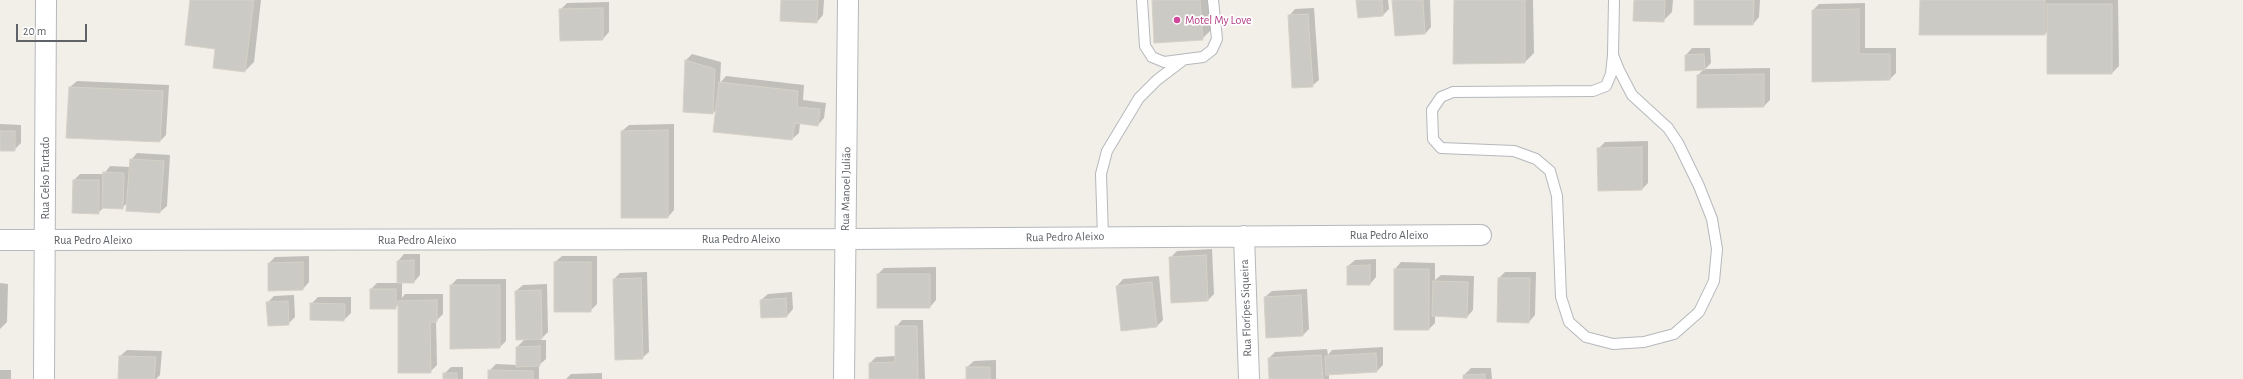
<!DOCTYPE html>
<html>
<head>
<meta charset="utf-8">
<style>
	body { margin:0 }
	#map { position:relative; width:2243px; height:379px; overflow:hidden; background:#f1efe8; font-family:"Alegreya Sans",sans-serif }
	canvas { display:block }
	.scale { position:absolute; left:16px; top:24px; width:71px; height:18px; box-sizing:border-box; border:2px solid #5f6368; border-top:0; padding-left:5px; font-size:12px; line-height:14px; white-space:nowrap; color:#5f6368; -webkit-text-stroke:3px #fff; paint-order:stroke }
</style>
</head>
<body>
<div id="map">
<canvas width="2243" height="379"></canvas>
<div class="scale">20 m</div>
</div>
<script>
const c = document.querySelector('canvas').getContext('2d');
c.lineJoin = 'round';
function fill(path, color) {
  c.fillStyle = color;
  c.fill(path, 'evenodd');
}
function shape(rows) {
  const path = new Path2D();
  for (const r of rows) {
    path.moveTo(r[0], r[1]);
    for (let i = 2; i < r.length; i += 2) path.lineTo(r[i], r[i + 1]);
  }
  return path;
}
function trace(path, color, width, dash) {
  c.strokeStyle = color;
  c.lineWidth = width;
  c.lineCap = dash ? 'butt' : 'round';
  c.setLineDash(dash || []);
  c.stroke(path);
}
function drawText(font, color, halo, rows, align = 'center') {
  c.font = font + ' "Alegreya Sans",sans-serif';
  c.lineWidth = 3.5;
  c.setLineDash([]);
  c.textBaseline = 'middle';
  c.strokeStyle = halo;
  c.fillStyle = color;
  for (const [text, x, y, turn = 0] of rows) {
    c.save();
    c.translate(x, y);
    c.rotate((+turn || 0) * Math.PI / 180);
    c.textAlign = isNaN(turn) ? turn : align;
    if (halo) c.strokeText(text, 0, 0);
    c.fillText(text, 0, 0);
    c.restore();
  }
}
fill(shape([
	[191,0,261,0,254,62,245,71,216,48],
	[782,0,824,0,823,15,817,22],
	[1153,0,1211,0,1213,28,1202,39],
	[1357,0,1388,0,1389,9,1383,15],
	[1393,0,1430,0,1431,27,1425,34],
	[1455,0,1533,0,1534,53,1525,62],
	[1635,0,1673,0,1672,12,1663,21],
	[1695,0,1760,0,1759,17,1753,24],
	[1921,0,2118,0,2119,66,2112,73,2048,73,2048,31,2045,34],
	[609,2,609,32,603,39,560,10,567,3],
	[1865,3,1865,48,1896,48,1896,73,1890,79,1813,81,1813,10,1819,4],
	[1314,8,1319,80,1312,86,1289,16,1295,9],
	[1692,48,1710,48,1711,63,1705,69,1770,68,1770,100,1764,106,1698,75,1704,69,1686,55],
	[692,54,721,62,720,83,726,76,804,85,803,100,826,103,824,118,818,125,800,123,799,133,792,139,717,109,713,113,686,60],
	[77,81,169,85,166,135,160,141,70,87],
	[0,124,21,125,21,143,14,150,0,150],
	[674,124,674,210,668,217,622,131,629,125],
	[1648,141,1648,183,1642,189,1598,149,1605,142],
	[137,153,170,155,167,206,160,212,128,202,122,208,104,207,98,213,74,180,80,174,104,174,110,166,130,167,131,160],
	[1212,249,1214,294,1208,300,1170,258,1177,251],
	[404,254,420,254,420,275,414,282,402,282,402,298,405,294,443,294,443,314,436,321,437,365,430,372,399,304,395,308,371,289,377,283,398,283,398,261],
	[309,256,309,282,303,289,269,263,275,257],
	[562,256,597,256,597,304,590,311,555,262],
	[1376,259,1376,277,1370,284,1348,266,1355,260],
	[1401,262,1435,263,1435,280,1441,275,1474,276,1473,310,1467,317,1435,316,1435,323,1429,329,1395,269],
	[936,267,936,300,930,307,878,274,884,268],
	[647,272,649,352,642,358,614,279,620,273],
	[1505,272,1536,272,1535,315,1529,322,1499,278],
	[1159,276,1163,320,1157,326,1122,330,1117,286,1123,279],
	[457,279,506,279,506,341,500,347,451,285],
	[0,283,8,284,7,322,0,329],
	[547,284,548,332,540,340,546,340,546,359,539,365,539,379,489,379,489,371,496,364,517,365,517,347,525,339,516,291,523,285],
	[1307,289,1309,329,1303,335,1265,297,1272,291],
	[792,292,793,309,787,316,761,300,768,294],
	[294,295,295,317,288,324,267,303,274,296],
	[318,297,351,297,351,313,344,320,311,304],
	[902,320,923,320,925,379,870,379,870,363,876,357,896,356,896,327],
	[1383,347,1383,365,1377,371,1329,374,1329,379,1270,379,1269,358,1275,352,1327,349,1328,355,1332,350],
	[127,350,162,351,160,375,156,379,119,379,120,356],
	[996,360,996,379,967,379,967,367,974,361],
	[451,367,463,367,463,379,444,379,444,374],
	[1471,368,1491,368,1492,379,1464,379,1464,375],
	[0,370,11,370,11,379,0,379],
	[602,373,602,379,566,379,571,374]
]), '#0003');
const building = shape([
	[190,0,254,0,245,72,213,68,215,49,185,45,190,0],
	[781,0,818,0,817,23,780,21,781,0],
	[1152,0,1200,0,1203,40,1154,43,1152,0],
	[1356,0,1382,0,1383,16,1358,18,1356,0],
	[1392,0,1423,0,1425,34,1395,36,1392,0],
	[1454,0,1525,0,1525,63,1453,64,1454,0],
	[1634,0,1665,0,1664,22,1633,21,1634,0],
	[1694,0,1754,0,1753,25,1694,25,1694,0],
	[1920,0,2045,0,2045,35,1919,35,1920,0],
	[2047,4,2112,4,2112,74,2047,74,2047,4],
	[603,8,603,40,560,41,559,9,603,8],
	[1859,9,1859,54,1890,54,1890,80,1812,82,1812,10,1859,9],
	[1308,14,1313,87,1292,88,1288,15,1308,14],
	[1704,54,1705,70,1685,71,1685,55,1704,54],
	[685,60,715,69,713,114,683,112,685,60],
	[1764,74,1764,107,1697,108,1697,75,1764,74],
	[719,82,798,91,797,107,820,109,818,126,795,123,792,140,713,132,719,82],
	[69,87,163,91,160,142,66,138,69,87],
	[668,130,668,218,621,218,621,131,668,130],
	[0,131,15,131,15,151,0,151,0,131],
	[1642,147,1642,190,1598,191,1597,148,1642,147],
	[130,159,164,161,160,213,126,211,130,159],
	[103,172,124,173,123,209,102,208,103,172],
	[73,180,99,180,99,214,72,213,73,180],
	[1206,255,1208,301,1171,303,1169,257,1206,255],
	[414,260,414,283,397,283,397,261,414,260],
	[303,262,303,290,268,291,268,263,303,262],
	[554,262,591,262,591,312,554,312,554,262],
	[1370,265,1370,285,1347,285,1347,266,1370,265],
	[1394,269,1429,269,1429,330,1394,330,1394,269],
	[877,274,930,274,930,308,877,308,877,274],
	[641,278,643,359,615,360,613,279,641,278],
	[1498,278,1530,278,1529,323,1497,322,1498,278],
	[1433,281,1468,282,1467,318,1432,316,1433,281],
	[1152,282,1157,327,1121,331,1116,286,1152,282],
	[450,285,500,285,500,348,450,349,450,285],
	[370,289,396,289,396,309,370,309,370,289],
	[541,290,542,339,516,340,515,291,541,290],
	[1301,295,1303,336,1266,338,1264,297,1301,295],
	[786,298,787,317,761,318,760,300,786,298],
	[437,300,437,322,430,322,431,373,398,373,398,301,437,300],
	[288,301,289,325,268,326,266,302,288,301],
	[310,303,345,304,344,321,310,320,310,303],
	[895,326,917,326,918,379,869,379,869,363,895,362,895,326],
	[540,346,540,366,516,367,516,347,540,346],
	[1376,353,1377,372,1326,375,1325,356,1376,353],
	[1321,355,1323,379,1269,379,1268,358,1321,355],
	[119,356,156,357,154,379,118,379,119,356],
	[966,367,990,367,990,379,966,379,966,367],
	[488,370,533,371,533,379,488,379,488,370],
	[443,373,457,373,457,379,443,379,443,373],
	[1485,374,1485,379,1463,379,1463,375,1485,374]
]);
fill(building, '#cccac5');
trace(building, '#d6d1c6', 1);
const service = shape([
	[1142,0,1145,46,1152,57,1164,62,1203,57,1212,50,1217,39,1213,0],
	[1613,55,1619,70,1632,95,1668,128,1678,143,1699,186,1712,219,1717,249,1714,281,1699,312,1674,334,1644,342,1613,344,1586,337,1569,322,1561,297,1557,196,1550,171,1536,159,1514,151,1441,148,1433,139,1432,110,1441,97,1453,92,1593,91,1606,86,1611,74,1613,55,1614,0],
	[1103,237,1101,174,1107,151,1139,98,1157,80,1182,61]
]);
const minor = shape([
	[1244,236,1249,379],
	[0,240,846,239,1481,235],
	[44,379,46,0],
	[844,379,848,0]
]);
trace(service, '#b5b8bc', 12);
trace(minor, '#b5b8bc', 22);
trace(service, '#fff', 10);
trace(minor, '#fff', 20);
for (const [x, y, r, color] of [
	[1177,20,4,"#d1479c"]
]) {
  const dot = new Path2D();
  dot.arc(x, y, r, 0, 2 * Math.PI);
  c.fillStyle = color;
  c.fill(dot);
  trace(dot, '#fff', 1.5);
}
drawText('12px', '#b23c85', '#fff', [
	["Motel My Love",1185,20]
], 'left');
drawText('12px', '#5f6368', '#fff', [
	["Rua Celso Furtado",45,178,-90],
	["Rua Manoel Julião",846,189,-89],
	["Rua Pedro Aleixo",1389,235],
	["Rua Pedro Aleixo",1065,237,-1],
	["Rua Pedro Aleixo",741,239],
	["Rua Pedro Aleixo",93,240],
	["Rua Pedro Aleixo",417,240],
	["Rua Florípes Siqueira",1246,308,-92]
]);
</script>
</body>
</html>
